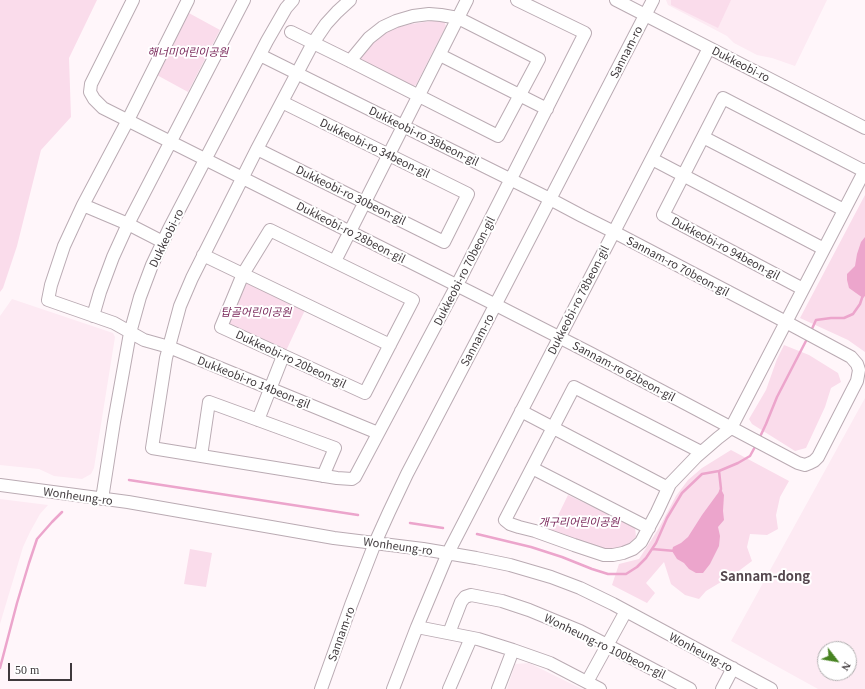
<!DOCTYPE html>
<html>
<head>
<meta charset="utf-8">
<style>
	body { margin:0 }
	#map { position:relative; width:865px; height:689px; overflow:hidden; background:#fff6fa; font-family:Georgia,serif }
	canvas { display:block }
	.north { position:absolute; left:817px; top:641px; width:40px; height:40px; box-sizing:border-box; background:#fff; border:1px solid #b2b0b1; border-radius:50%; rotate:121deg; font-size:11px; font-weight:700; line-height:16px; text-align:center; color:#3f393c }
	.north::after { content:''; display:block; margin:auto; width:14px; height:18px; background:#478321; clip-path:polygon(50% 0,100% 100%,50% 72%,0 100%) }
	.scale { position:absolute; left:8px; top:663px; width:64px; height:18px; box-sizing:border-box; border:2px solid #3f393c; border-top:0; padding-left:5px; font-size:12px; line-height:14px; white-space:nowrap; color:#3f393c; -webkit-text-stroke:3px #fff; paint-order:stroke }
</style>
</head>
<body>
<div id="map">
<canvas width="865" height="689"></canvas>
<div class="north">N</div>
<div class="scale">50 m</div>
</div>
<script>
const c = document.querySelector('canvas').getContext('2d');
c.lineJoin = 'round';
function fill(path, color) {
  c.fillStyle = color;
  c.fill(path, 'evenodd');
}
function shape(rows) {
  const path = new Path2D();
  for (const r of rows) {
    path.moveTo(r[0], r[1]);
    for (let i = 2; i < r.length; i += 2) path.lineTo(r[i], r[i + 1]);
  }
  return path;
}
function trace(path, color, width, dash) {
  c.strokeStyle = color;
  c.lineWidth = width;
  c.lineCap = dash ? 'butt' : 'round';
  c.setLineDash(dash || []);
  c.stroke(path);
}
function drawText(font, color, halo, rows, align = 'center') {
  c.font = font + ' Georgia,"Noto Sans KR",serif';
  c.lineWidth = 4;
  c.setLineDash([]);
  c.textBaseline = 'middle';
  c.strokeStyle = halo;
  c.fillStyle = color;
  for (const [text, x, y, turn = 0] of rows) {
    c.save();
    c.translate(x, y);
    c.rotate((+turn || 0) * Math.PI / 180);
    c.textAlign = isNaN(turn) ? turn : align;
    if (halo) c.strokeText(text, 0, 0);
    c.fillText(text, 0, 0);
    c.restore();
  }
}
fill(shape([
	[666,0,827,0,795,66,772,58,757,55,734,43,727,36,668,5],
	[12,299,113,333,115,337,94,468,91,474,82,479,54,476,39,469,0,465,0,316],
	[865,398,865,689,818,689,731,641],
	[825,649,849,649,849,673,825,673],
	[0,499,48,505,40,514,30,532,23,547,0,624],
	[529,663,582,689,507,689,515,664]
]), '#fdeaf3');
fill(shape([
	[0,0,97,0,69,58,71,117,41,150,17,246,3,288,0,292],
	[671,0,731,0,718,28,671,5],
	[187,12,220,30,188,92,155,74],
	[431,21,444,21,446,26,416,85,409,88,360,62,359,57,373,41,394,28,411,24],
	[865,195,865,352,848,340,800,318],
	[254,283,305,310,285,353,231,329,227,317,241,284],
	[784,345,809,355,838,373,841,382,831,388,825,407,806,448,795,451,752,424,749,419,766,390,777,359],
	[731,450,789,481,780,497,776,515,778,529,767,535,750,534,747,547,752,561,736,573,706,591,699,599,685,595,671,584,664,562,646,583,655,593,647,603,612,585,619,564,639,559,659,528,676,496,688,480,702,468],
	[568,495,635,527,636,537,625,547,610,551,597,549,551,530],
	[190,549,212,553,206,587,184,584]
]), '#fadceb');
fill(shape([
	[865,237,865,296,863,298,849,288,847,280,847,274,855,266,857,254,861,242],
	[721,489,724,495,723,511,724,520,718,527,720,536,719,546,710,564,703,573,696,573,689,569,684,563,677,559,672,551,673,547,681,543,688,537,702,515]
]), '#eca5cc');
trace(shape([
	[811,331,816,320,831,318,844,318,853,314,860,304,865,289],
	[759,439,766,424,777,397,808,337],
	[719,471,721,489,720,492],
	[129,480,358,515],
	[410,523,443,528],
	[477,534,531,547,562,557,592,569,608,574,626,574,637,567,646,558,656,543,667,518,682,493,702,474,719,471,738,463,750,456,756,445],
	[652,549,675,551],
	[0,668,17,603,29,563,37,539,52,522,62,512]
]), '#eca5cc', 2.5);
const minor = shape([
	[133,0,91,84,90,92,94,99,103,108,496,305,590,353,798,463,805,465,810,463,814,461,818,457,857,381,859,370,857,364,851,357,786,322,614,232,582,216,550,199,260,55],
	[350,0,337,12,326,24,313,43,257,149,192,278,180,306,166,358,152,448,337,478,352,479,355,477,457,285,585,33,517,0],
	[616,0,865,128],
	[291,32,350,61,498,136,539,59,458,18,441,15,429,14,413,16,396,21,383,27,369,38,350,61],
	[440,55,547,109],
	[703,137,844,210],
	[257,149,444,242,468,194,282,102],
	[652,159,824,249],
	[83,205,128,120,188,0],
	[270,230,413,300,365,393,221,327,243,274,270,230],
	[163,242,128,224,83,205,64,246,51,285,48,300,114,323,144,340,169,347,378,433],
	[203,255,390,345],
	[335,261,467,0],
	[803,289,663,215,723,98,864,171],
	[93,316,100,292,113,257,128,224,244,0],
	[521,411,668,488],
	[258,420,283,356],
	[701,452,574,387,505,520,510,524,519,527,535,531,574,545,604,555,613,555,623,553,633,549,641,542,657,512,670,484,696,457,718,438,731,428,865,170],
	[201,456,209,402,335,448,323,476],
	[532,468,649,528],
	[0,485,128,502,334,538,423,549,476,558,510,565,551,577,580,588,613,604,771,689],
	[102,499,114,422,130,333,140,297,152,265,169,229,267,41,286,8,293,0],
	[417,627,478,639,513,650,550,663,600,689],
	[449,633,461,602,465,597,471,595,502,601,529,610,580,631,607,645,690,689],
	[587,682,626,611],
	[321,689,351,605,375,543,389,512,407,474,486,323,653,0],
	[393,689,417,627,448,553,709,48],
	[449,689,471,638],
	[498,689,513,650],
	[722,689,733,668]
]);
trace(minor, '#baabb3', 14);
trace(minor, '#fff', 12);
drawText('italic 11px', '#7a295b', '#fff', [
	["해너미어린이공원",188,52],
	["탑골어린이공원",256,312],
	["개구리어린이공원",579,522]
]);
drawText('11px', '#3f393c', '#fff', [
	["Sannam-ro",626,52,-63],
	["Dukkeobi-ro",741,64,27],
	["Dukkeobi-ro 38beon-gil",424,136,26],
	["Dukkeobi-ro 34beon-gil",375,148,26],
	["Dukkeobi-ro 30beon-gil",351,195,26],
	["Dukkeobi-ro 28beon-gil",351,232,27],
	["Dukkeobi-ro",166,238,-64],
	["Dukkeobi-ro 94beon-gil",726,248,28],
	["Sannam-ro 70beon-gil",678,266,28],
	["Dukkeobi-ro 70beon-gil",464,271,-63],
	["Dukkeobi-ro 78beon-gil",578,300,-63],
	["Sannam-ro",477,340,-62],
	["Dukkeobi-ro 20beon-gil",291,359,25],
	["Sannam-ro 62beon-gil",624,371,28],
	["Dukkeobi-ro 14beon-gil",254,382,22],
	["Wonheung-ro",78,496,8],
	["Wonheung-ro",398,546,8],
	["Sannam-ro",341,634,-70],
	["Wonheung-ro 100beon-gil",605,646,26],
	["Wonheung-ro",701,652,28]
]);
drawText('bold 13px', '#54474e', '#fff', [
	["Sannam-dong",765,576]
]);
</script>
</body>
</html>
